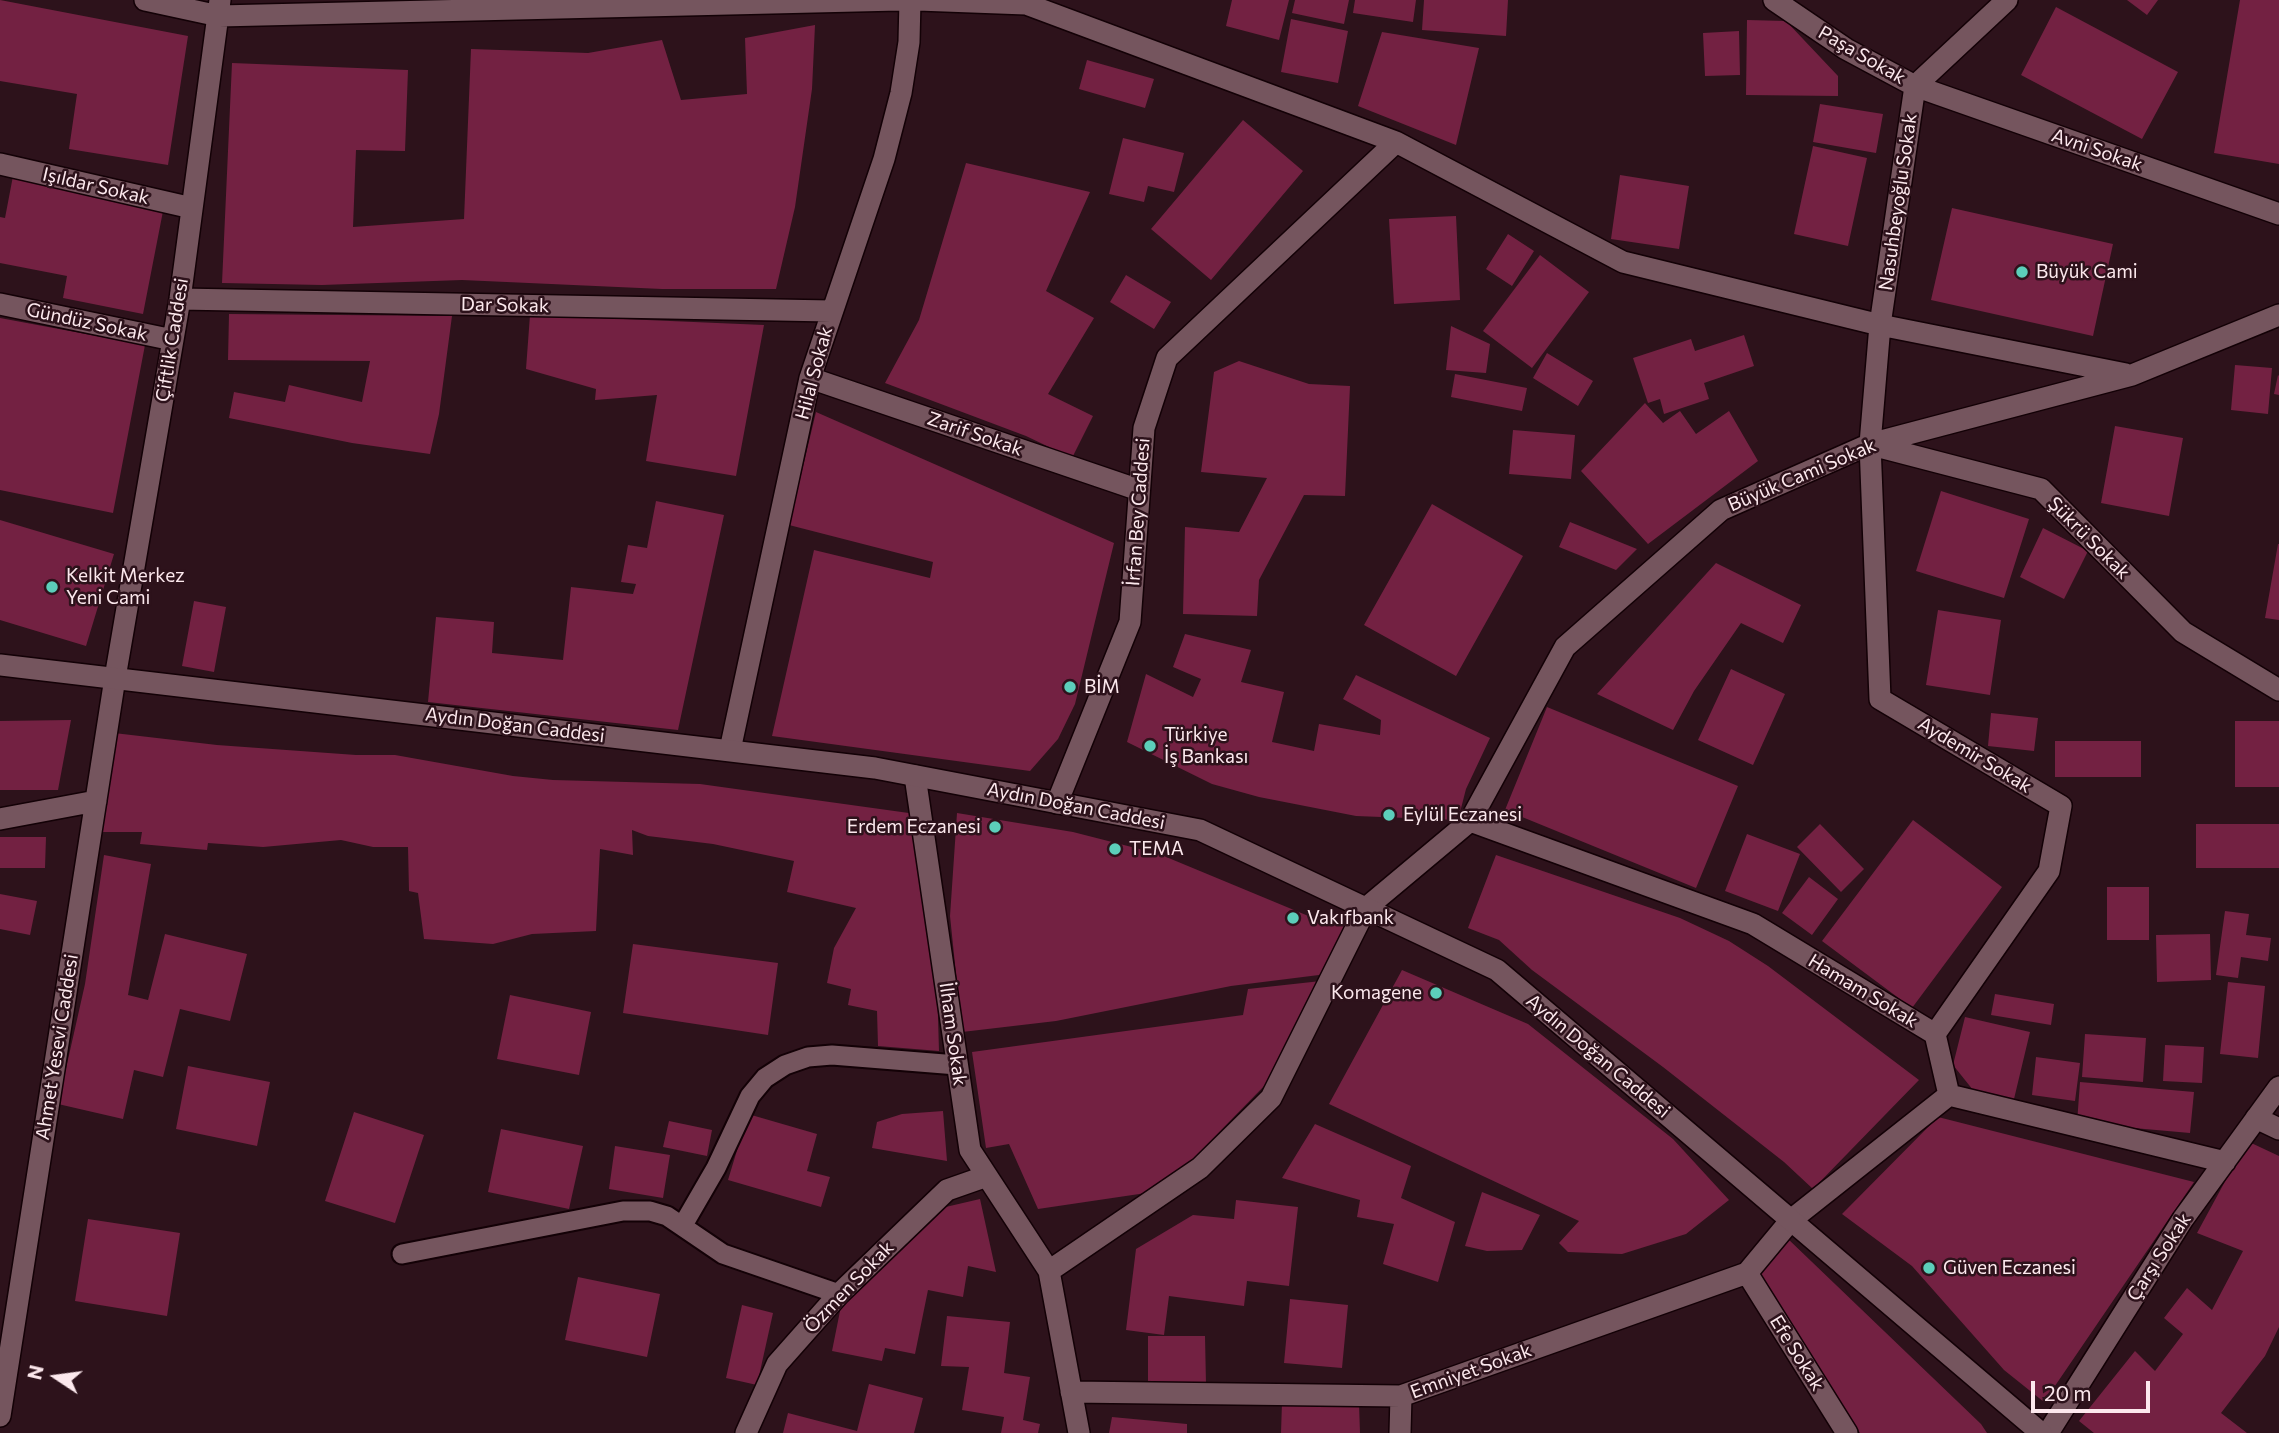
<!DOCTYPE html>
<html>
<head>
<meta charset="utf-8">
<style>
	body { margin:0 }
	#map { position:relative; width:2279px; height:1433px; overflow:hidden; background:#2d121b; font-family:Commissioner,sans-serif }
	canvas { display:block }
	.north { position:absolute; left:21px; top:1342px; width:70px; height:70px; -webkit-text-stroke:5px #2d121b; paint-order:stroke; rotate:283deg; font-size:19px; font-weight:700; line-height:28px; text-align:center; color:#fce8ed }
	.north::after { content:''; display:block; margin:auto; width:24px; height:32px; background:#fce8ed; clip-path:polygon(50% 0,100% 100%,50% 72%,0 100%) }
	.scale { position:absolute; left:2031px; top:1381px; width:119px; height:32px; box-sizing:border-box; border:4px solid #fce8ed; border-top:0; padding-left:9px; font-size:21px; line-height:24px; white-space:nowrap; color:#fce8ed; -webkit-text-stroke:5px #2d121b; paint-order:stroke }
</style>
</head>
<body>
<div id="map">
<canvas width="2279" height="1433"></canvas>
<div class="north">N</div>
<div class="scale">20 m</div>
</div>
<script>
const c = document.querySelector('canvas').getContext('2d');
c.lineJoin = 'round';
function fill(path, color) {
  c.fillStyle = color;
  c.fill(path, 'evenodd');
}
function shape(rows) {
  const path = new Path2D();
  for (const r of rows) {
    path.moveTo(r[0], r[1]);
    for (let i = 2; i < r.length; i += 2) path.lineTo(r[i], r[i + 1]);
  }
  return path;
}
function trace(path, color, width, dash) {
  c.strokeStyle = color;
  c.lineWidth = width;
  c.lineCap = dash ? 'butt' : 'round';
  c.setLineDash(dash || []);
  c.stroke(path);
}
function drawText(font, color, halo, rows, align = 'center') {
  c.font = font + ' Commissioner,sans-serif';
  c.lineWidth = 5;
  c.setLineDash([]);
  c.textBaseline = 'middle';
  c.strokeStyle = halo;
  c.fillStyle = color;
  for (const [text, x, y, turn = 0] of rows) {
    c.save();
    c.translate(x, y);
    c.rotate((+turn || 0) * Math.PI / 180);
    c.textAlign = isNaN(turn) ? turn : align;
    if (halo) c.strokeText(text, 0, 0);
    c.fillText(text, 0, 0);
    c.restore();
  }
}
fill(shape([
	[0,0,188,36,168,165,69,149,77,94,0,81],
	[1232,0,1289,0,1279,40,1226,26],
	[1295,0,1349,0,1344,24,1292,13],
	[1355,0,1416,0,1413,22,1353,13],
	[1424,0,1508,0,1506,36,1422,30],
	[2127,0,2158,0,2147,15],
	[2240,0,2279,0,2279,164,2214,153],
	[2056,7,2178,72,2142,139,2021,75],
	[1291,19,1348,31,1338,83,1281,72],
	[1747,20,1786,21,1838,76,1838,96,1746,95],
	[815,25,812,89,795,207,776,289,662,289,462,280,322,285,222,283,232,63,408,70,405,151,356,150,353,227,464,219,471,49,588,53,662,40,681,100,747,94,745,38],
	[1739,31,1740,75,1705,76,1703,33],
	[1382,32,1479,48,1456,145,1358,106],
	[1087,60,1154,79,1145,108,1079,89],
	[1820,104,1883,114,1876,153,1813,142],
	[1243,120,1303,171,1211,280,1151,229],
	[1123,138,1184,153,1174,192,1148,186,1144,202,1109,194],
	[1813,146,1867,158,1848,246,1794,234],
	[966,163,1090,192,1046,291,1094,318,1048,394,1093,416,1072,458,1026,436,885,383,919,320],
	[1620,175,1689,186,1679,249,1611,239],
	[13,176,164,206,143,314,63,298,67,276,0,263,0,217,5,218],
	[1952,208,2113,244,2093,336,1931,300],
	[1456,216,1460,300,1394,304,1389,219],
	[1508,234,1534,251,1512,286,1486,269],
	[1540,255,1589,292,1532,368,1483,331],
	[1126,275,1171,302,1154,329,1110,302],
	[229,314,452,316,439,414,430,454,352,443,229,418,234,392,285,402,289,385,362,402,370,361,228,360],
	[530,315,764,325,736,476,646,461,657,395,595,400,596,389,526,369],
	[0,318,145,345,113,513,0,490],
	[1451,326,1490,344,1486,373,1446,370],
	[1744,335,1754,366,1704,383,1709,399,1664,414,1660,399,1648,403,1633,358,1691,339,1695,351],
	[1547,353,1593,381,1578,406,1533,378],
	[1239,361,1309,384,1350,386,1345,496,1304,495,1259,580,1257,616,1183,614,1185,527,1239,532,1267,478,1201,472,1214,372],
	[2235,365,2272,368,2268,414,2231,410],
	[1455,374,1527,388,1522,411,1451,397],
	[2278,375,2279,376,2279,395,2274,394],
	[1645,403,1663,423,1680,411,1696,434,1729,411,1758,461,1648,544,1581,471],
	[816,412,1114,543,1075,704,1058,739,1030,771,772,736,814,550,930,578,933,562,789,525],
	[2115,426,2183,438,2169,516,2101,503],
	[1513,430,1575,435,1571,479,1509,474],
	[1941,491,2029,519,2004,598,1916,571],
	[656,501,724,515,678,730,428,702,436,617,494,622,492,653,563,660,571,587,633,594,636,584,621,582,628,545,647,548],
	[1432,504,1523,556,1456,676,1364,625],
	[0,520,114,554,86,646,0,620],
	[1570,522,1637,549,1616,570,1559,547],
	[2043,528,2088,551,2064,599,2020,577],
	[2278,544,2279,544,2279,620,2265,618],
	[1716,563,1801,605,1783,643,1741,623,1694,691,1673,730,1597,694],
	[194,601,226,607,214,672,182,666],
	[1938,610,2001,620,1990,695,1926,685],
	[1185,634,1251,650,1241,682,1284,692,1272,742,1314,751,1319,724,1380,735,1381,720,1343,699,1356,675,1490,738,1466,789,1458,820,1356,816,1259,797,1212,784,1127,742,1146,674,1193,697,1201,679,1173,667],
	[1731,669,1785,694,1753,765,1698,740],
	[1547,707,1738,786,1696,888,1505,810],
	[1991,713,2038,718,2034,751,1988,746],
	[71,720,58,790,0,790,0,721],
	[2235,721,2279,721,2279,787,2235,787],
	[114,733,217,745,356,755,395,755,513,776,553,780,700,784,916,814,937,983,939,1051,878,1046,877,1011,848,1005,851,989,827,983,834,948,856,908,787,892,794,861,713,844,648,836,632,830,633,855,600,849,596,931,532,934,493,944,424,939,418,893,409,891,408,847,373,847,341,840,263,847,208,843,207,850,140,844,142,832,102,832],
	[2055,741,2141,741,2141,777,2055,777],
	[957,813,1073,832,1159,854,1306,915,1346,927,1327,974,1231,986,1056,1021,962,1032,950,916],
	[1913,820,2002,887,1912,1008,1822,941],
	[1820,824,1864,869,1841,892,1797,847],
	[2196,824,2279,824,2279,868,2196,868],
	[1747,834,1800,854,1778,911,1725,891],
	[0,837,46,837,45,868,0,868],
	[104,855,151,864,128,995,148,1000,165,934,247,954,230,1021,180,1009,163,1077,134,1070,123,1119,58,1104,85,984],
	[1496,855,1680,918,1729,941,1768,966,1919,1080,1813,1189,1784,1162,1663,1067,1532,970,1499,940,1468,928],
	[1809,877,1838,899,1812,935,1782,913],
	[2107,887,2149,887,2149,940,2107,940],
	[0,894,37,901,30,935,0,929],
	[2225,911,2249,914,2246,935,2271,938,2268,961,2241,957,2238,978,2216,975],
	[2210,934,2211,980,2157,982,2156,935],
	[633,944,778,963,768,1035,623,1013],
	[1402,970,1528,1024,1673,1139,1729,1200,1686,1234,1622,1254,1568,1252,1559,1243,1579,1221,1329,1104],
	[1321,981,1269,1081,1189,1163,1146,1193,1038,1209,1009,1144,986,1148,972,1052,1243,1015,1248,989],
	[2228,982,2265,986,2258,1058,2220,1054],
	[1995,994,2054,1004,2051,1025,1991,1015],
	[510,995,591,1012,579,1075,497,1059],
	[1965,1017,2030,1032,2014,1099,1973,1090,1953,1065],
	[2085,1034,2146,1038,2143,1082,2082,1077],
	[2165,1045,2204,1047,2202,1083,2163,1081],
	[2036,1057,2080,1063,2075,1101,2032,1095],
	[188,1066,270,1082,257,1146,176,1129],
	[2080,1082,2194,1092,2190,1133,2077,1123],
	[943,1111,947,1161,872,1148,877,1122,902,1114],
	[354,1112,424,1135,395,1223,325,1201],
	[748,1114,817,1134,807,1171,830,1177,821,1207,728,1180],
	[1938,1117,2194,1182,2044,1402,2004,1370,1912,1266,1842,1214],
	[669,1121,712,1130,707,1156,663,1147],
	[1315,1124,1411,1166,1401,1198,1455,1222,1438,1282,1383,1264,1394,1224,1357,1217,1360,1200,1282,1178],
	[501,1129,583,1146,569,1209,488,1192],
	[2247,1141,2279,1156,2279,1327,2265,1356,2221,1413,2247,1433,2094,1433,2079,1421,2135,1351,2155,1371,2183,1334,2164,1318,2187,1288,2212,1310,2243,1251,2197,1233],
	[615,1146,670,1155,663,1198,609,1189],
	[1482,1192,1540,1215,1522,1250,1487,1251,1465,1246],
	[980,1199,996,1272,968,1266,963,1297,928,1290,915,1354,885,1348,882,1361,832,1351,841,1306,937,1209],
	[1236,1200,1298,1207,1289,1286,1247,1281,1244,1306,1169,1296,1164,1335,1126,1330,1136,1249,1193,1215,1234,1219],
	[88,1219,180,1233,167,1316,75,1301],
	[1787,1238,1981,1424,1987,1433,1860,1433,1758,1272],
	[578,1277,660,1294,647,1357,565,1340],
	[1290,1299,1348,1305,1342,1368,1284,1363],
	[742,1305,773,1313,757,1385,726,1378],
	[947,1316,1010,1322,1004,1373,1030,1377,1023,1420,1040,1424,1038,1433,1001,1433,1004,1417,962,1410,969,1367,941,1366],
	[1148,1336,1205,1336,1206,1384,1148,1385],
	[869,1384,923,1398,914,1433,783,1433,788,1413,857,1431],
	[1282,1402,1359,1403,1360,1433,1281,1433],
	[1112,1417,1187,1424,1187,1433,1109,1433]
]), '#732142');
const service = shape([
	[683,1225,716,1168,750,1096,765,1078,785,1065,808,1057,832,1055,957,1065],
	[402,1254,623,1211,650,1211,667,1216,723,1254,839,1294]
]);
const minor = shape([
	[145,0,219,16,899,0],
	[918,0,1026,4,1396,142,1623,262,1880,325,2126,374],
	[1774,0,1846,49,1915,86,2279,214],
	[0,164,192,208],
	[180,299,831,311],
	[0,304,173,340],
	[810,378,1139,490],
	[1872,445,2041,489,2183,632,2279,690],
	[730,750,810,378,884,159,901,93,909,42,910,0],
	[915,776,970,1150,1049,1271,1079,1433],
	[1057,803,1130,622,1144,428,1167,358,1396,142],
	[0,819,96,801],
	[1470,821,1753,924,1935,1034,1949,1095,2225,1162],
	[1935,1034,2049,871,2061,806,1880,699,1870,444,1880,325,1915,86,2007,0],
	[2256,1118,2279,1129],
	[1049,1271,1200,1168,1271,1098,1366,908,1470,821,1565,647,1721,510,1870,444,2132,375,2279,315],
	[1747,1273,1847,1433],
	[1071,1392,1401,1396,1747,1273,1791,1220,1949,1095],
	[0,1416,115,678,180,299,220,0],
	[746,1433,777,1364,839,1294,947,1190,987,1176],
	[1400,1433,1401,1396],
	[2048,1433,2183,1219,2279,1087]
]);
const secondary = shape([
	[0,665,875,768,1200,830,1497,970,2041,1433]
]);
trace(service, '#130106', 23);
trace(minor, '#130106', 24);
trace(secondary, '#130106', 24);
trace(service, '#75555e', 19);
trace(minor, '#75555e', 21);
trace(secondary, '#75555e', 21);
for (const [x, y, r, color] of [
	[2022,272,7,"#5cceba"],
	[52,587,7,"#5cceba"],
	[1070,687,7,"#5cceba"],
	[1150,746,7,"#5cceba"],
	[1389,815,7,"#5cceba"],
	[995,827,7,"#5cceba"],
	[1115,849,7,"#5cceba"],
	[1293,918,7,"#5cceba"],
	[1436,993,7,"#5cceba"],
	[1929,1268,7,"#5cceba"]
]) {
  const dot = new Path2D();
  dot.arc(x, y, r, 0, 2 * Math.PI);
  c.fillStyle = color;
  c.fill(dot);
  trace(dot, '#2d121b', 2.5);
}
drawText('19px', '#fce8ed', '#2d121b', [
	["Paşa Sokak",1862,55,30],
	["Avni Sokak",2097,150,19],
	["Işıldar Sokak",96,186,13],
	["Nasuhbeyoğlu Sokak",1898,202,-82],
	["Dar Sokak",505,305,1],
	["Gündüz Sokak",87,322,12],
	["Çiftlik Caddesi",172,340,-81],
	["Hilal Sokak",814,373,-75],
	["Zarif Sokak",975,434,19],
	["Büyük Cami Sokak",1802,475,-23],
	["İrfan Bey Caddesi",1138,512,-86],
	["Şükrü Sokak",2089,538,45],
	["Aydın Doğan Caddesi",515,725,7],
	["Aydemir Sokak",1975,755,31],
	["Aydın Doğan Caddesi",1076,806,11],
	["Hamam Sokak",1863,991,31],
	["İlham Sokak",953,1034,82],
	["Ahmet Yesevi Caddesi",57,1047,-81],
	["Aydın Doğan Caddesi",1598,1056,40],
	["Çarşı Sokak",2159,1257,-57],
	["Özmen Sokak",849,1287,-46],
	["Efe Sokak",1797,1353,58],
	["Emniyet Sokak",1471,1371,-20]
]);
drawText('19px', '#fce8ed', '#2d121b', [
	["Büyük Cami",2036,272],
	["Kelkit Merkez",66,576],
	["Yeni Cami",66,598],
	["BİM",1084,687],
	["Türkiye",1164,735],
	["İş Bankası",1164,757],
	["Eylül Eczanesi",1403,815],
	["Erdem Eczanesi",981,827,"right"],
	["TEMA",1129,849],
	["Vakıfbank",1307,918],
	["Komagene",1422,993,"right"],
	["Güven Eczanesi",1943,1268]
], 'left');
</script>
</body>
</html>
